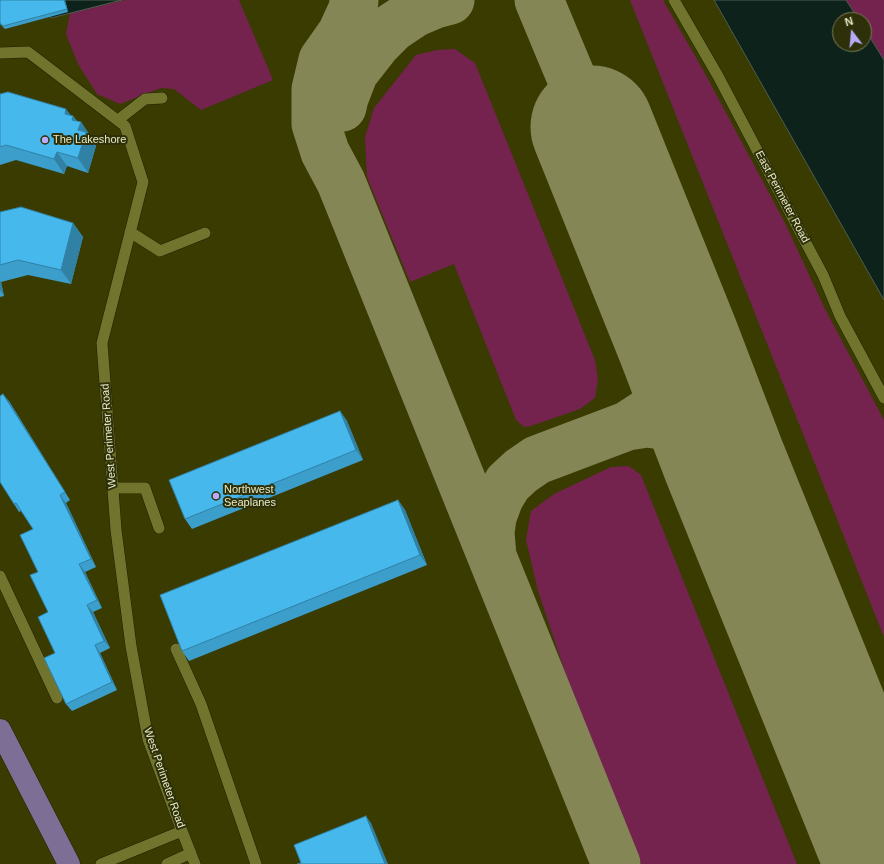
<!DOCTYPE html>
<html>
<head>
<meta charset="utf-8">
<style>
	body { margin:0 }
	#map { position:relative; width:884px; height:864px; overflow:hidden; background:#393b00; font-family:Helvetica,sans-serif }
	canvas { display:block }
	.north { position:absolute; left:832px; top:12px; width:40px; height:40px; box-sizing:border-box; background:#2e3009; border:1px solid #787b55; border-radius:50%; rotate:344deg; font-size:11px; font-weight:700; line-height:16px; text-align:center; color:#e8ebc7 }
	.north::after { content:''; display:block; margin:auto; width:14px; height:18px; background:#b8abf7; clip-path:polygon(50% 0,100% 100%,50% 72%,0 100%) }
</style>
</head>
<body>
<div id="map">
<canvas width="884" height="864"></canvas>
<div class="north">N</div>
</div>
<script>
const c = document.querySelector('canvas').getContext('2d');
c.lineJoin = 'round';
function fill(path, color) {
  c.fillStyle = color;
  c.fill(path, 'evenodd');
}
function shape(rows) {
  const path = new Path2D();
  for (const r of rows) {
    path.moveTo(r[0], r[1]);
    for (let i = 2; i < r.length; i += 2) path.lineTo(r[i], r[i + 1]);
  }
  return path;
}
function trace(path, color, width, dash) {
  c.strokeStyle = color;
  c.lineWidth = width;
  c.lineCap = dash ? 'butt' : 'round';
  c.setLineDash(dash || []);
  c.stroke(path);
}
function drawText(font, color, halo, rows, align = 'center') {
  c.font = font + ' Helvetica,sans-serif';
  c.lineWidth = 4;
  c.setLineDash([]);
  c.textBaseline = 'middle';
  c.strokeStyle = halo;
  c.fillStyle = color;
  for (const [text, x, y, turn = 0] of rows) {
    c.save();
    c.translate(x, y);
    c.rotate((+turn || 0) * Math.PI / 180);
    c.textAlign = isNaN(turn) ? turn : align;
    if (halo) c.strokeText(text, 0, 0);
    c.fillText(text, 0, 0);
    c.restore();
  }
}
fill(shape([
	[125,0,239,0,273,80,201,110,174,89,161,88,120,104,97,94,78,64,66,34,70,13],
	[630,0,663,0,702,68,784,221,825,309,884,420,884,637],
	[846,0,884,0,884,60,864,28,864,20,859,20],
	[455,49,475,63,595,360,598,379,595,398,580,409,531,426,524,427,516,420,454,264,410,282,367,177,365,137,374,108,416,55,437,50],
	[629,466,641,475,797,864,641,864,566,675,538,591,526,540,531,511,554,494,611,467]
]), '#74234e');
const water = shape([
	[39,0,122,0,51,18,39,0],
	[714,0,846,0,859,20,840,20,840,44,864,44,864,28,884,60,884,300,714,0]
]);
fill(water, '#0c221b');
trace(water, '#4e5e4f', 1);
trace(shape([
	[354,0,353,9,342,33,323,60,316,89,316,124,325,152,341,182,616,864],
	[539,0,556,41,592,127],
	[342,107,344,98,354,72,376,44,393,27,414,13,435,4,450,0],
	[627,426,647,423,669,426,689,435,724,461],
	[492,556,490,533,492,517,499,498,508,483,521,471,537,460,627,426,647,413,659,400,670,382,677,362,678,341]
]), '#848656', 49);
trace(shape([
	[592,127,678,341,724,461,884,857]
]), '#848656', 123);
const lane = shape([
	[674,0,718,76,797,226,823,275,840,316,884,398],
	[0,53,28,52,125,126,143,182,102,343,116,530,131,646,148,739,182,831,195,864],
	[118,120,145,99,162,98],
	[130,232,160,251,205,233],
	[113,488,145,488,159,528],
	[0,576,57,698],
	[176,649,201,704,256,864],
	[101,864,182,831],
	[167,864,191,853]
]);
const primary = shape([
	[0,730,69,864]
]);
trace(lane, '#202100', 12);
trace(primary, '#202100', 23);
trace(lane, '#71742d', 11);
trace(primary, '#7d6e95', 22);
fill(shape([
	[0,0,65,0,68,12,5,29,0,24],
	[0,94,73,116,77,121,81,122,91,137,90,138,96,146,88,173,67,166,64,174,16,160,0,165],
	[0,212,73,223,83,237,71,284,28,275,1,282,4,296,0,297],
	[9,401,70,500,66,503,96,567,85,572,102,608,93,612,110,648,100,653,117,690,72,711,66,704,55,653,48,612,38,572,33,529,21,511,19,512,14,504],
	[340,411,347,421,363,460,192,529,185,519],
	[398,500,405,510,427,565,189,661,182,651]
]), '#3c9ecb');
fill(shape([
	[64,0,65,0,68,12],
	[66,109,73,118,73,116,80,125,81,122,91,137,90,138,96,146,88,173,78,158,65,114],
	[57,152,67,166,64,174,54,159],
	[73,223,83,237,71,284,61,270],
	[0,280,1,282,4,296,0,290],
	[3,394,9,401,70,500,65,492],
	[340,411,347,421,363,460,356,450],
	[60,495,66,503,96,567,91,559],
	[398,500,405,510,427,565,420,555],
	[79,564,85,572,102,608,97,600],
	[87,605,93,612,110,648,104,641],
	[95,645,100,653,117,690,112,682],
	[366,816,371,823,388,864,385,864]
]), '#3181a5');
const building = shape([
	[0,0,64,0,67,9,3,26,0,23,0,0],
	[8,92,66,109,65,114,73,116,72,120,81,122,78,130,86,132,78,158,57,152,54,159,6,145,0,147,0,94,8,92],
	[21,207,73,223,61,270,18,260,0,265,0,212,21,207],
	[3,394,65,492,60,495,91,559,79,564,97,600,87,605,104,641,95,645,112,682,66,704,44,658,55,653,38,617,48,612,30,575,38,572,20,535,33,529,16,503,14,504,0,482,0,396,3,394],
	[340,411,356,450,185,519,169,480,340,411],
	[398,500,420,555,182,651,160,595,398,500],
	[366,816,385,864,297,864,301,863,294,845,366,816]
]);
fill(building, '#46b8ec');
trace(building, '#3181a5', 1);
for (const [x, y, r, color] of [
	[45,140,4,"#b8abf7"],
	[216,496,4,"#b8abf7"]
]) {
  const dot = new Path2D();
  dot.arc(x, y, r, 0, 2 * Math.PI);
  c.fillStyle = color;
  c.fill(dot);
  trace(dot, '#2e3009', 1.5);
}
drawText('11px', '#e8ebc7', '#2e3009', [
	["The Lakeshore",53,140],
	["Northwest",224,490],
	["Seaplanes",224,503]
], 'left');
drawText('11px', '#e8ebc7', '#2e3009', [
	["East Perimeter Road",782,197,62],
	["West Perimeter Road",109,436,-94],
	["West Perimeter Road",164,778,71]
]);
</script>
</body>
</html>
